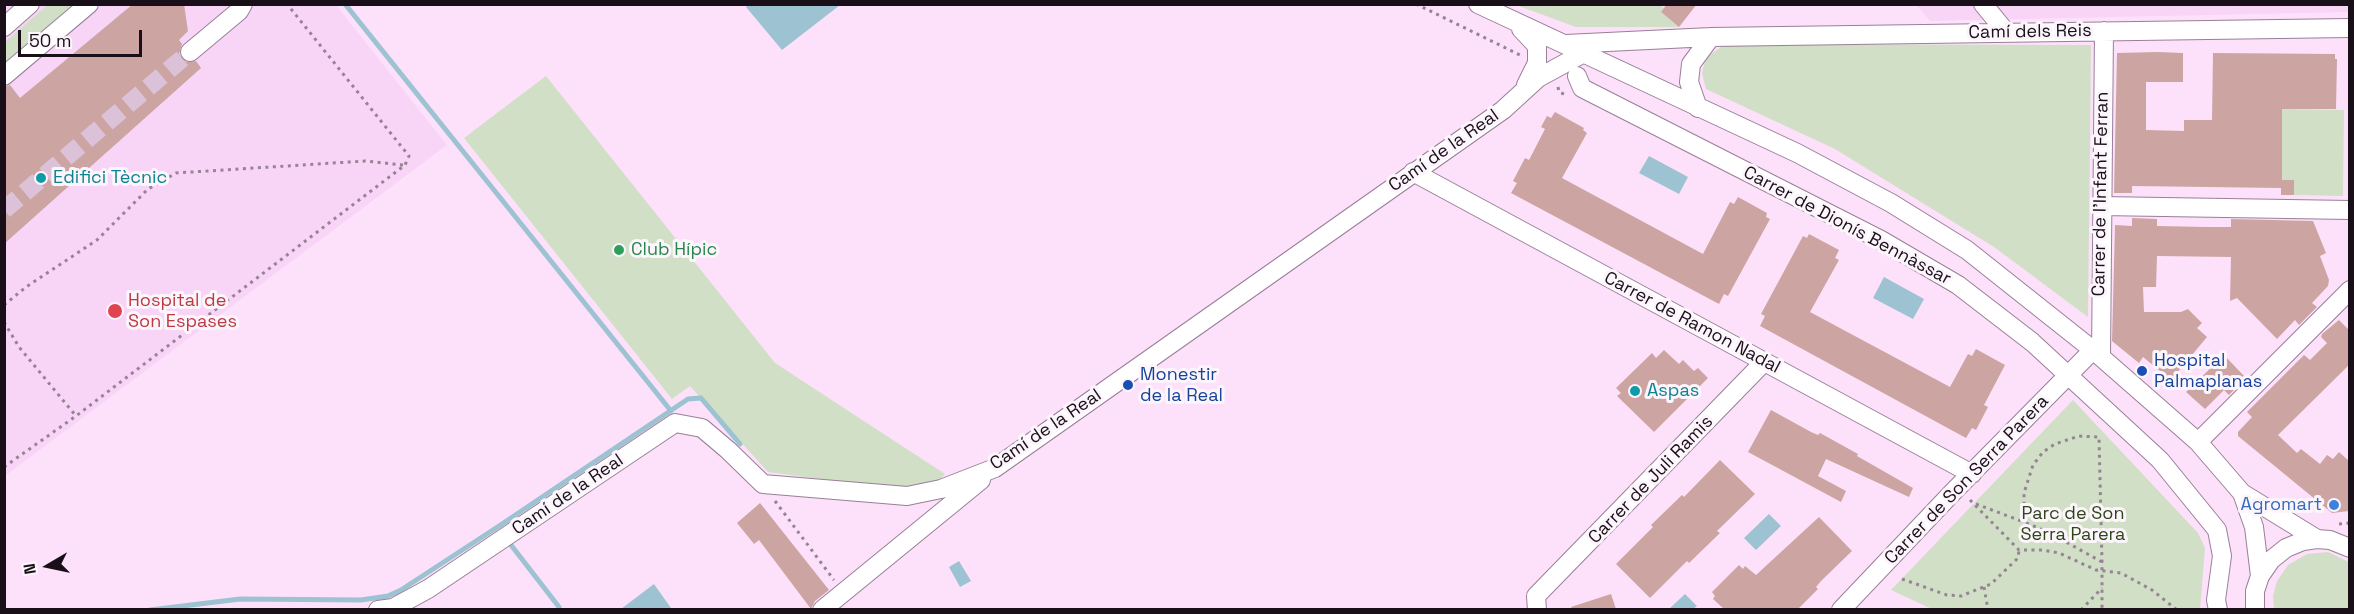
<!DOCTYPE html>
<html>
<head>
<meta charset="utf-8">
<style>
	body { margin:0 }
	#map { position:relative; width:2354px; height:614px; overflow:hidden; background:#fde1fb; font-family:"Space Grotesk",sans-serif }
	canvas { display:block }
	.frame { position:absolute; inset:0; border:6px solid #190f18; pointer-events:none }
	.north { position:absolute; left:18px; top:536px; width:60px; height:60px; -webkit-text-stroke:4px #fcf6fc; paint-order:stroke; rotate:261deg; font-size:16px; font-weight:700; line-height:24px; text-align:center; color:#190f18 }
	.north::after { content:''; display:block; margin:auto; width:21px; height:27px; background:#190f18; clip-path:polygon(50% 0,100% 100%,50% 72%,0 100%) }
	.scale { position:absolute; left:18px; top:30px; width:124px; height:27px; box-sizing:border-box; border:3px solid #190f18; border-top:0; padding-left:8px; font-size:18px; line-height:21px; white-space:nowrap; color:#190f18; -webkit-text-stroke:4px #fcf6fc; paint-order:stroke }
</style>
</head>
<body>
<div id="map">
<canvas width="2354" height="614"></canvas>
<div class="frame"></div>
<div class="north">N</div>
<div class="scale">50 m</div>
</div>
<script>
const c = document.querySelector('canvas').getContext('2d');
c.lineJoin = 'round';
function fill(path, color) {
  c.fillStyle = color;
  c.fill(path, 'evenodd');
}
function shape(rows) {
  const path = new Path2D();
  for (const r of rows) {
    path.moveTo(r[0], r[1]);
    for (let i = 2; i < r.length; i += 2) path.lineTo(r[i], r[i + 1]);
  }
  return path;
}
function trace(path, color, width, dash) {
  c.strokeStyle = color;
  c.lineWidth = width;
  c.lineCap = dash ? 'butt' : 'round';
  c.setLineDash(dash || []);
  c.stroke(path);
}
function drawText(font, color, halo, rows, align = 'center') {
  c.font = font + ' "Space Grotesk",sans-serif';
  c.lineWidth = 6;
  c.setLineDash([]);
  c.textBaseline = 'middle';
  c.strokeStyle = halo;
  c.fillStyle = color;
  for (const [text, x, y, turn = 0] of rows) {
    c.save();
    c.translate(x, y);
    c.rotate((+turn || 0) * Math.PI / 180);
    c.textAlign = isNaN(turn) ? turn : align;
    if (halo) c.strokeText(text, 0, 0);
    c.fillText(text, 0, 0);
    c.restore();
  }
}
fill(shape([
	[2349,4,2350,12,1930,21,1916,5],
	[5,5,336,5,447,145,5,476]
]), '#f8d5f6');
fill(shape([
	[49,4,73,5,5,62,5,42],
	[1516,5,1659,5,1664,8,1661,12,1679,27,1576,27],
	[1725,44,2091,45,2088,317,1994,247,1835,149,1706,89,1702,73,1706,58],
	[546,76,775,363,945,474,934,485,910,491,768,472,690,386,672,399,464,138],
	[2282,109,2344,110,2343,196,2294,195,2294,180,2282,180],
	[2073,400,2198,533,2205,548,2200,609,1932,609,1891,590],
	[2328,552,2349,562,2349,609,2274,609,2273,596,2277,581,2288,565,2307,554]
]), '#d0dfc5');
fill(shape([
	[748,5,748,4,840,5,782,50,746,7],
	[1649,156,1688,177,1679,194,1639,173],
	[1884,277,1924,299,1913,319,1873,298],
	[1769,514,1781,526,1756,550,1744,538],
	[959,561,971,581,960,587,949,567],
	[654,584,671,608,668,610,621,609],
	[1685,594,1697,606,1693,609,1669,609]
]), '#9dc2d1');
trace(shape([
	[345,4,671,411],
	[511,545,559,607],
	[150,610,240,599,361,600,388,596,401,590,499,526,688,399,701,398,740,444]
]), '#9dc2d1', 5);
fill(shape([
	[133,4,184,4,188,31,179,40,182,44,179,54,186,62,196,61,201,68,4,244,4,87,10,85,20,98],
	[1667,4,1697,4,1679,27,1661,12],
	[2158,52,2183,53,2183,82,2146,82,2146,130,2184,131,2184,120,2212,120,2213,53,2335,54,2335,59,2337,59,2336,109,2282,109,2282,180,2294,180,2294,195,2281,195,2281,188,2132,186,2132,193,2114,193,2117,53],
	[1555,112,1584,128,1583,130,1587,133,1562,178,1703,254,1730,202,1734,204,1738,197,1767,213,1766,217,1770,219,1728,296,1724,294,1719,304,1511,193,1517,183,1513,181,1525,158,1529,160,1545,129,1541,127,1547,116,1551,118],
	[2132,218,2157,219,2157,226,2206,227,2231,227,2231,219,2313,221,2326,253,2320,256,2329,280,2328,286,2312,303,2317,307,2299,325,2295,320,2277,339,2237,298,2230,301,2231,257,2157,256,2156,287,2143,287,2144,312,2181,312,2188,309,2202,323,2197,328,2207,337,2171,380,2143,357,2139,363,2112,341,2115,225,2132,226],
	[1809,234,1839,250,1835,258,1839,260,1810,312,1950,387,1968,354,1972,356,1976,349,2005,365,1984,405,1988,407,1976,430,1972,428,1966,438,1760,326,1765,316,1761,314,1803,236,1807,238],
	[2339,320,2349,330,2349,365,2278,435,2297,453,2301,449,2320,464,2327,455,2333,459,2339,452,2349,461,2349,511,2332,513,2238,436,2238,432,2252,417,2247,412,2304,355,2310,360,2327,343,2321,337,2322,334],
	[1664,350,1679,364,1683,360,1694,371,1698,368,1708,378,1654,432,1617,396,1621,393,1616,388,1652,353,1656,358],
	[2224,355,2246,378,2229,395,2224,390,2205,409,2186,392],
	[1771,410,1811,432,1818,435,1820,433,1858,454,1857,456,1913,488,1909,497,1826,459,1818,476,1846,491,1841,502,1748,452],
	[1720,460,1755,494,1717,531,1720,533,1689,563,1687,561,1650,598,1616,564,1653,527,1651,525,1682,495,1684,497],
	[760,503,829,590,815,601,811,609,759,540,754,544,737,523],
	[1819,517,1852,551,1821,581,1816,587,1818,589,1798,609,1724,609,1713,599,1715,596,1712,592,1739,565,1743,569,1745,566,1756,575],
	[1611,594,1616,609,1572,609,1571,607]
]), '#cca4a1');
trace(shape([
	[4,210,190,52]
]), '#dbc2d9', 18, [18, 9]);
const minor = shape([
	[1478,4,1797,153,1891,203,1967,250,2093,350,2198,442,2242,493,2317,539],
	[1983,4,2006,32],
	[4,27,30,4],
	[1521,29,1537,46,1537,63,1526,85],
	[1566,44,1711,37,2350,28],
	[190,52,239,11,243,4],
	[4,76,89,4],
	[1577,76,1582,88,1881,240,1958,285,2032,342,2160,460,2217,530,2222,556,2216,600,2218,610],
	[1698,108,1689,82,1691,64,1711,37],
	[1413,172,1972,474],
	[2101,206,2350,210],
	[2101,357,2104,31],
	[2198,442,2350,290],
	[2242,493,2254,527,2260,576],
	[378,610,393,608,428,589,675,423,702,428,728,450,763,484,907,496,941,489,995,468,1503,110,1538,78,1582,54],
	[822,610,981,480],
	[1537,610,1536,596,1764,362],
	[1841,610,1952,493,2093,350],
	[2255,610,2255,591,2260,576,2271,560,2286,548,2303,541,2317,539,2330,540,2350,548]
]);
trace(minor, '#997f98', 20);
trace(shape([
	[1416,4,1520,55],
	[1558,87,1559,92,1568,96],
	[4,305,26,287,97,240,148,189,176,173,365,161,403,165],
	[4,322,19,347,76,416],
	[4,467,76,416,405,165,409,156,287,4],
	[1970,500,2019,550,2042,550,2059,553,2096,570,2121,573,2152,590,2177,610],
	[775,501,834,580],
	[1976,504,2024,522],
	[2339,524,2350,523],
	[2102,562,2048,532,2024,522,2024,493,2033,465,2043,452,2055,444,2079,436,2099,437,2102,562,2102,610],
	[1902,579,1947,595,1961,596,1991,584,2018,558,2019,550],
	[1984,587,1988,610],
	[2081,610,2102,588]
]), '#978395', 3, [3, 4.5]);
trace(minor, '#fff', 18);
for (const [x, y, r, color] of [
	[41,178,6,"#0f9aa8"],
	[619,250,6,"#2e9e5b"],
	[115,311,8,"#e0444e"],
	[2142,371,6,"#1a4fb4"],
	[1128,385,6,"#1a4fb4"],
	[1635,391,6,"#0f9aa8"],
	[2334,505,6,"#3f7fe0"]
]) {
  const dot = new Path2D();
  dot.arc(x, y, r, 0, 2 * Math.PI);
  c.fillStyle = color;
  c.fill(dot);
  trace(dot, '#fcf6fc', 2);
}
drawText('18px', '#190f18', '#fcf6fc', [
	["Camí dels Reis",2030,32,-1],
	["Camí de la Real",1444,151,-35],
	["Carrer de l'Infant Ferran",2101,194,-89],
	["Carrer de Dionís Bennàssar",1847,226,28],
	["Carrer de Ramon Nadal",1692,323,28],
	["Camí de la Real",1046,430,-34],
	["Carrer de Juli Ramis",1651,480,-46],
	["Carrer de Son Serra Parera",1967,480,-46],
	["Camí de la Real",568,495,-34]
]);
drawText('18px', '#0d838f', '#fcf6fc', [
	["Edifici Tècnic",53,178],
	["Aspas",1647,391]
], 'left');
drawText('18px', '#27864d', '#fcf6fc', [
	["Club Hípic",631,250]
], 'left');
drawText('18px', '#be3a42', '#fcf6fc', [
	["Hospital de",128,301],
	["Son Espases",128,322]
], 'left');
drawText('18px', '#164399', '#fcf6fc', [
	["Hospital",2154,361],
	["Palmaplanas",2154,382],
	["Monestir",1140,375],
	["de la Real",1140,396]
], 'left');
drawText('18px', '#366cbe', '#fcf6fc', [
	["Agromart",2322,505]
], 'right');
drawText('18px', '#2e4519', '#fcf6fc', [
	["Parc de Son",2073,514],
	["Serra Parera",2073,535]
]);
</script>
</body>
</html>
